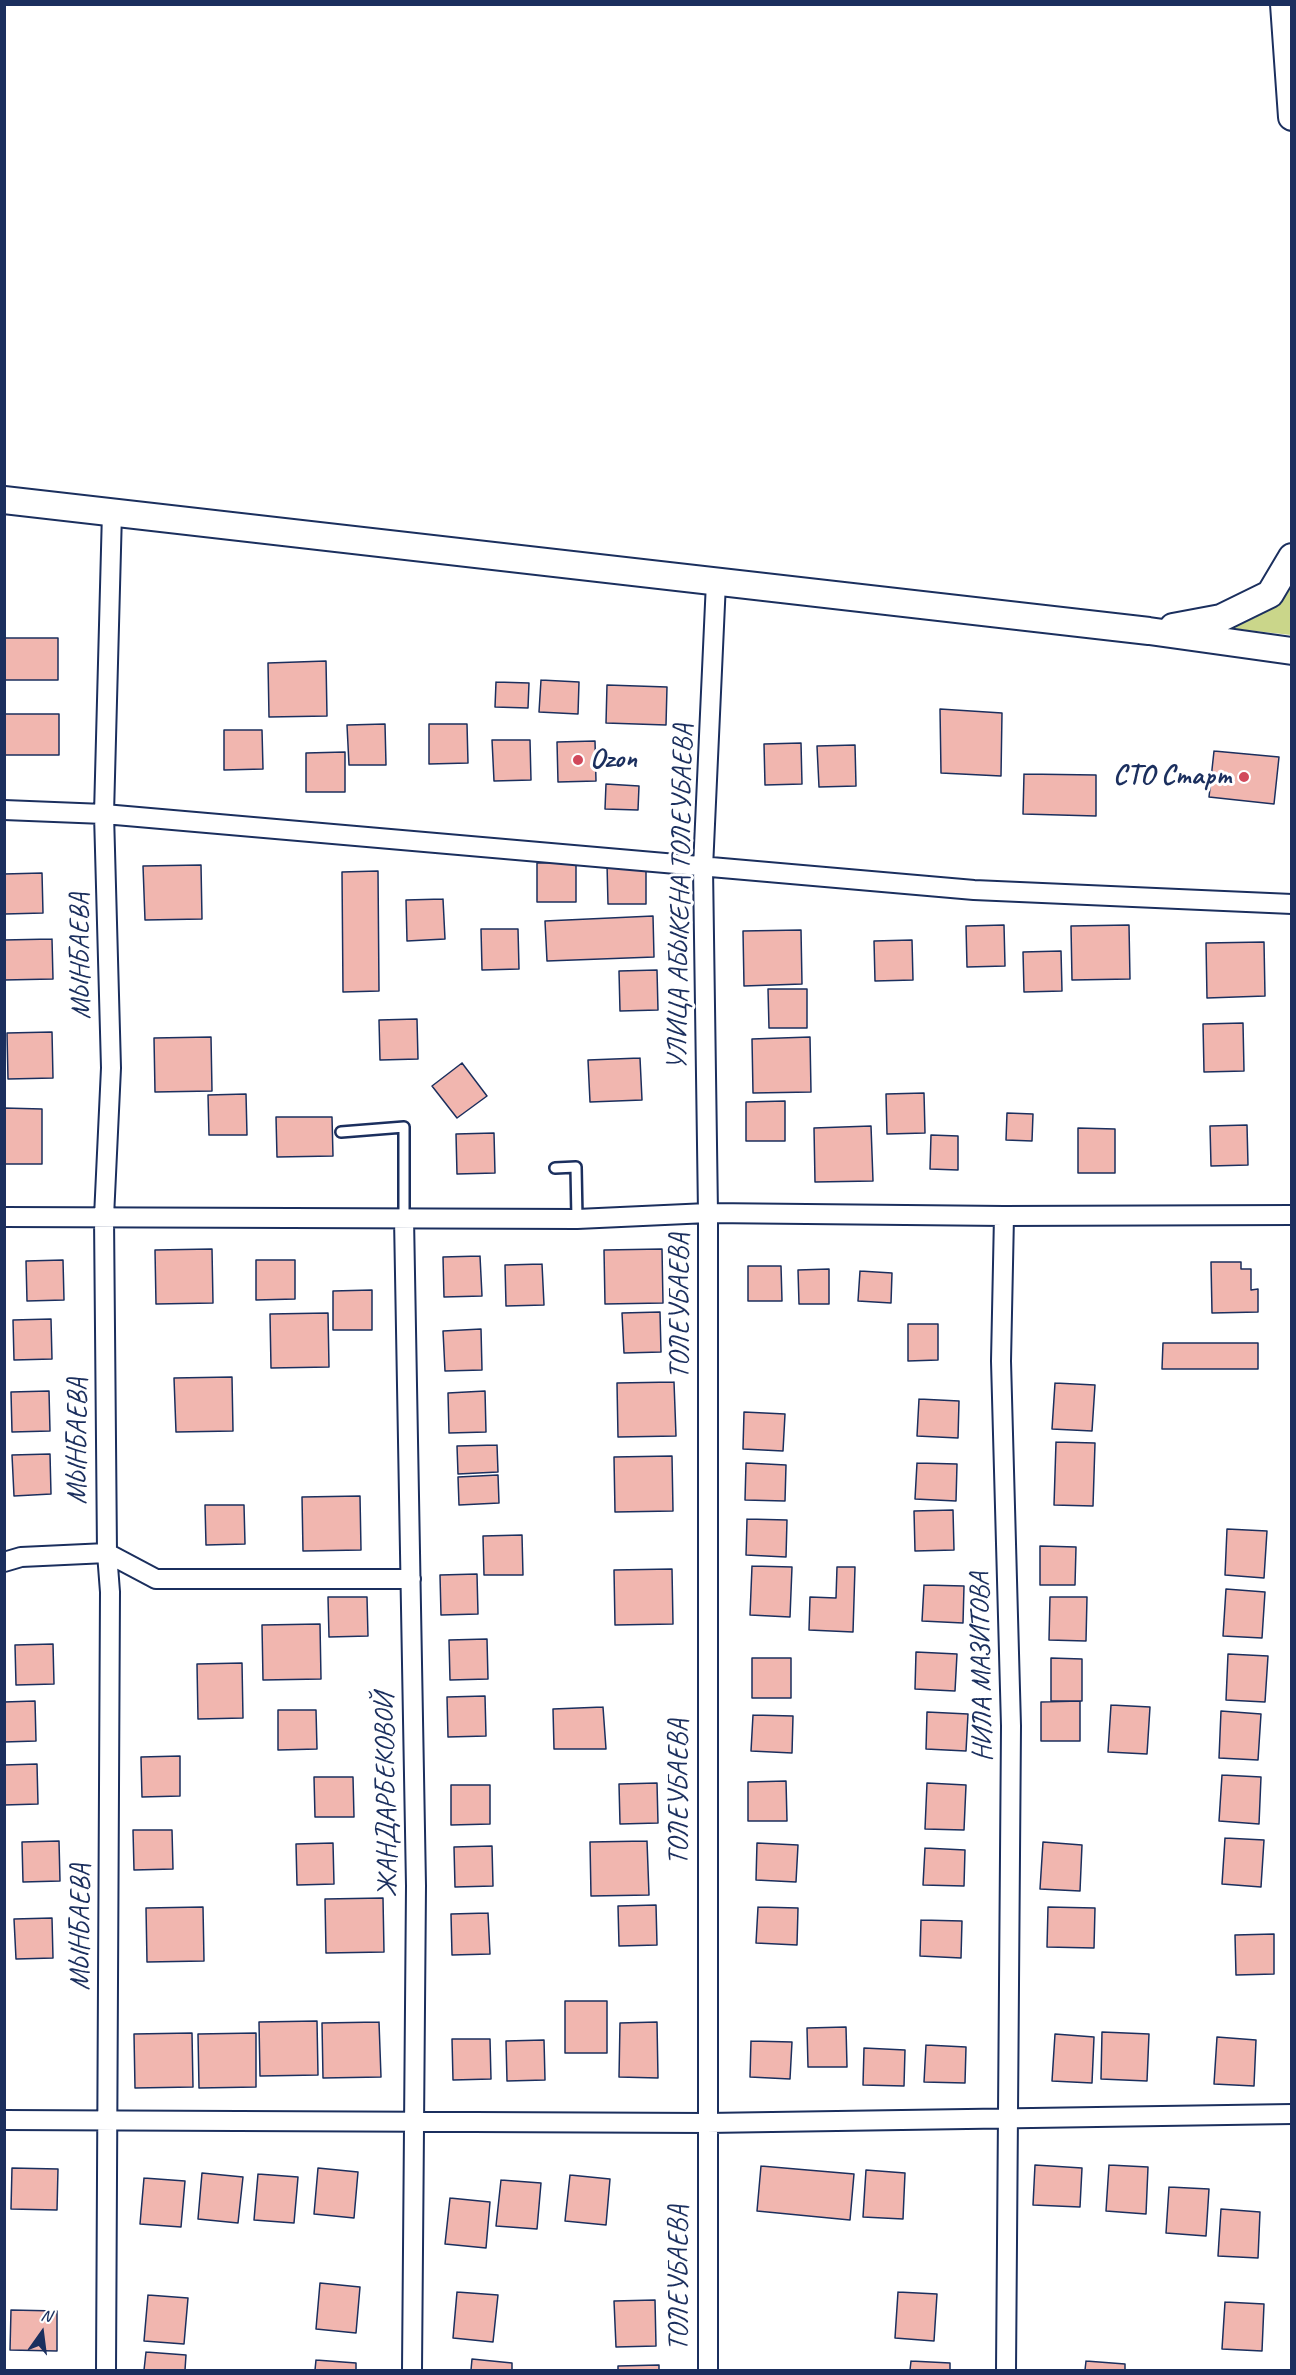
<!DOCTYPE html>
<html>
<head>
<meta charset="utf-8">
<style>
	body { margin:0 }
	#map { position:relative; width:1296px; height:2375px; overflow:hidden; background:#fff; font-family:Caveat,sans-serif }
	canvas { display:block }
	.frame { position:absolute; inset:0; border:6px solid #1b2f5e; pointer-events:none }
	.north { position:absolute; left:12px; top:2303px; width:60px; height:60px; -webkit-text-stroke:4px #fff; paint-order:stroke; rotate:14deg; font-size:16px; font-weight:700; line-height:24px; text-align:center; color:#1b2f5e }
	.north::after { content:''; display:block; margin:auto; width:21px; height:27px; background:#1b2f5e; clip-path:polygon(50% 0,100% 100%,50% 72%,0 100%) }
</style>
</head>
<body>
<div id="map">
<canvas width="1296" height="2375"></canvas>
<div class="frame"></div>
<div class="north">N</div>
</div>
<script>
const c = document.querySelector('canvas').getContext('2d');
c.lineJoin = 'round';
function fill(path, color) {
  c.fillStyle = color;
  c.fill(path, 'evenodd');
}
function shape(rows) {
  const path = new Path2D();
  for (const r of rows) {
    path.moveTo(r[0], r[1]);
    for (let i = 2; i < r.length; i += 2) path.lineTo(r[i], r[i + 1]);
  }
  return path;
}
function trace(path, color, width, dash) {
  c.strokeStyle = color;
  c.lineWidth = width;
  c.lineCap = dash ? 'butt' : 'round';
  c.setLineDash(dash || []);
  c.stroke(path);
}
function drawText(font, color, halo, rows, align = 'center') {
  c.font = font + ' Caveat,sans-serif';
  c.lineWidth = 6;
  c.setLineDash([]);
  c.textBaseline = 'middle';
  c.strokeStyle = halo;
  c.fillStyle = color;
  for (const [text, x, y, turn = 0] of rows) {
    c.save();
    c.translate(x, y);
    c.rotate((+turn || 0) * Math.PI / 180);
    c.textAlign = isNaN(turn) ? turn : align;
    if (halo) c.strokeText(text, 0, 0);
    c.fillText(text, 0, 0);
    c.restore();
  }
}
fill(shape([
	[1291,583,1291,635,1228,628,1255,618,1285,595]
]), '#cad68a');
const building = shape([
	[4,638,58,638,58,680,4,680,4,638],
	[326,661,327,716,269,717,268,663,326,661],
	[541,680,579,682,578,714,539,712,541,680],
	[496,682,529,683,528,708,495,707,496,682],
	[607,685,667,687,666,725,606,723,607,685],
	[940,709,1002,713,1001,776,941,773,940,709],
	[4,714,59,714,59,755,4,755,4,714],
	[385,724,386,765,349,765,347,725,385,724],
	[429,724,467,724,468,763,429,764,429,724],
	[224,730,262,730,263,769,224,770,224,730],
	[492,740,530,740,531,780,494,781,492,740],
	[595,741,596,781,558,782,557,742,595,741],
	[801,743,802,784,765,785,764,744,801,743],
	[855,745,856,786,819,787,817,746,855,745],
	[1214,751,1279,757,1274,804,1209,797,1214,751],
	[345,752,345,792,306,792,306,753,345,752],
	[1024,774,1096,775,1096,816,1023,814,1024,774],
	[606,784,639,786,638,810,605,809,606,784],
	[576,862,576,902,537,902,537,863,576,862],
	[607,864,646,864,646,904,608,904,607,864],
	[201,865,202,919,145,920,143,866,201,865],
	[378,871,379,991,343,992,342,872,378,871],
	[42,873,43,913,5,914,4,874,42,873],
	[443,899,445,939,407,941,406,900,443,899],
	[653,916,654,957,547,961,545,921,653,916],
	[1004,925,1005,966,967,967,966,926,1004,925],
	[1129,925,1130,979,1072,980,1071,926,1129,925],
	[481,929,518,929,519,969,482,970,481,929],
	[801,930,802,984,744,986,743,931,801,930],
	[52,939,53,979,4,980,4,940,52,939],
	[912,940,913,980,875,981,874,941,912,940],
	[1264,942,1265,996,1207,998,1206,943,1264,942],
	[1061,951,1062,991,1024,992,1023,952,1061,951],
	[657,970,658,1010,620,1011,619,971,657,970],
	[768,989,807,989,807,1028,769,1028,768,989],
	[417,1019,418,1059,380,1060,379,1020,417,1019],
	[1243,1023,1244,1071,1204,1072,1203,1024,1243,1023],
	[52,1032,53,1078,8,1079,7,1033,52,1032],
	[211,1037,212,1091,155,1092,154,1038,211,1037],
	[810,1037,811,1092,753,1093,752,1039,810,1037],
	[640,1058,642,1100,590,1102,588,1060,640,1058],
	[462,1063,487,1096,457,1118,432,1086,462,1063],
	[924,1093,925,1133,887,1134,886,1094,924,1093],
	[246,1094,247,1135,209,1135,208,1095,246,1094],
	[785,1101,785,1141,746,1141,746,1102,785,1101],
	[4,1108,42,1109,42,1164,4,1164,4,1108],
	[1007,1113,1033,1114,1032,1141,1006,1140,1007,1113],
	[276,1117,332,1117,333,1156,277,1157,276,1117],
	[1247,1125,1248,1165,1211,1166,1210,1126,1247,1125],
	[871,1126,873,1181,815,1182,814,1128,871,1126],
	[1078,1128,1115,1129,1115,1173,1078,1173,1078,1128],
	[494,1133,495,1173,457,1174,456,1134,494,1133],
	[931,1135,958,1136,958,1170,930,1169,931,1135],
	[212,1249,213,1303,156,1304,155,1250,212,1249],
	[662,1249,663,1303,605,1304,604,1250,662,1249],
	[480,1256,482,1296,444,1297,443,1257,480,1256],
	[63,1260,64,1300,27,1301,26,1261,63,1260],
	[256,1260,295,1260,295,1299,256,1300,256,1260],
	[1211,1262,1241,1262,1241,1269,1251,1269,1251,1290,1258,1289,1258,1312,1212,1313,1211,1262],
	[542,1264,544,1305,506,1306,505,1265,542,1264],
	[748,1266,781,1266,782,1301,748,1301,748,1266],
	[829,1269,829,1304,799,1304,798,1270,829,1269],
	[860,1271,892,1273,891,1303,858,1301,860,1271],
	[372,1290,372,1330,333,1330,333,1291,372,1290],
	[660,1312,661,1352,624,1353,622,1313,660,1312],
	[328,1313,329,1367,271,1368,270,1314,328,1313],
	[51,1319,52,1359,14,1360,13,1320,51,1319],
	[908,1324,938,1324,938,1360,908,1361,908,1324],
	[481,1329,482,1370,445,1371,443,1331,481,1329],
	[1163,1343,1258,1343,1258,1369,1162,1369,1163,1343],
	[232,1377,233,1431,176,1432,174,1378,232,1377],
	[674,1382,676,1436,618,1437,617,1383,674,1382],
	[1055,1383,1095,1385,1092,1431,1052,1429,1055,1383],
	[49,1391,50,1431,12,1432,11,1392,49,1391],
	[485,1391,486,1432,449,1433,448,1393,485,1391],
	[919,1399,959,1401,958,1438,917,1436,919,1399],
	[744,1412,785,1414,783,1451,743,1449,744,1412],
	[1056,1442,1095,1443,1093,1506,1054,1505,1056,1442],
	[497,1445,498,1472,458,1474,457,1446,497,1445],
	[50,1454,51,1494,14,1496,12,1455,50,1454],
	[672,1456,673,1511,615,1512,614,1457,672,1456],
	[746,1463,786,1465,785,1501,745,1500,746,1463],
	[917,1463,957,1464,956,1501,915,1499,917,1463],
	[498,1475,499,1503,459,1505,458,1477,498,1475],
	[360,1496,361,1550,303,1551,302,1497,360,1496],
	[205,1505,244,1505,245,1544,206,1545,205,1505],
	[953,1510,954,1550,915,1551,914,1511,953,1510],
	[747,1519,787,1520,786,1557,746,1555,747,1519],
	[1227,1529,1267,1531,1264,1578,1225,1575,1227,1529],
	[522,1535,523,1575,484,1575,483,1536,522,1535],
	[1040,1546,1076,1547,1075,1585,1040,1585,1040,1546],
	[752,1566,792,1567,790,1617,750,1615,752,1566],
	[837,1567,855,1567,853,1632,809,1630,810,1597,836,1598,837,1567],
	[672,1569,673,1624,615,1625,614,1570,672,1569],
	[477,1574,478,1614,441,1615,440,1575,477,1574],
	[924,1585,964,1586,963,1623,922,1621,924,1585],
	[1226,1589,1265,1592,1262,1638,1223,1636,1226,1589],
	[328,1597,367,1597,368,1636,329,1637,328,1597],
	[1050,1597,1087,1597,1086,1641,1049,1640,1050,1597],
	[320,1624,321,1679,263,1680,262,1625,320,1624],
	[487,1639,488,1679,450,1680,449,1640,487,1639],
	[53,1644,54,1684,16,1685,15,1645,53,1644],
	[916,1652,957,1654,955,1691,915,1689,916,1652],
	[1228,1654,1268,1656,1265,1702,1226,1700,1228,1654],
	[752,1658,791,1658,791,1698,752,1698,752,1658],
	[1051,1658,1082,1659,1082,1701,1051,1701,1051,1658],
	[242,1663,243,1718,198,1719,197,1664,242,1663],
	[485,1696,486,1736,448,1737,447,1697,485,1696],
	[35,1701,36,1741,4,1742,4,1702,35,1701],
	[1080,1701,1080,1741,1041,1741,1041,1702,1080,1701],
	[1111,1705,1150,1707,1147,1754,1108,1752,1111,1705],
	[603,1707,606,1749,554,1749,553,1709,603,1707],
	[278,1710,316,1710,317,1749,278,1750,278,1710],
	[1221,1711,1261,1714,1258,1760,1219,1758,1221,1711],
	[927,1712,968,1714,966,1751,926,1749,927,1712],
	[753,1715,793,1716,792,1753,751,1751,753,1715],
	[180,1756,180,1796,142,1797,141,1757,180,1756],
	[37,1764,38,1804,4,1805,4,1765,37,1764],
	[1222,1775,1261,1777,1259,1824,1219,1821,1222,1775],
	[314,1777,353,1777,354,1817,315,1817,314,1777],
	[786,1781,787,1821,748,1821,748,1782,786,1781],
	[657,1783,658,1823,620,1824,619,1784,657,1783],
	[927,1783,966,1785,964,1830,925,1829,927,1783],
	[451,1785,490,1785,490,1824,451,1825,451,1785],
	[133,1830,172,1830,173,1869,134,1870,133,1830],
	[1225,1838,1264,1840,1261,1887,1222,1884,1225,1838],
	[59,1841,60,1881,23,1882,22,1842,59,1841],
	[647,1841,649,1895,591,1896,590,1842,647,1841],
	[1043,1842,1082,1845,1080,1891,1040,1889,1043,1842],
	[333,1843,334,1884,297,1885,296,1844,333,1843],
	[757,1843,798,1845,796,1882,756,1880,757,1843],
	[492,1846,493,1886,455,1887,454,1847,492,1846],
	[925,1848,965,1850,964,1886,923,1885,925,1848],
	[383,1898,384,1952,326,1953,325,1899,383,1898],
	[656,1905,657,1945,619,1946,618,1906,656,1905],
	[203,1907,204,1961,147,1962,146,1908,203,1907],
	[758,1907,798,1908,797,1945,756,1943,758,1907],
	[1048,1907,1095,1908,1094,1948,1047,1947,1048,1907],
	[488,1913,490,1954,452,1955,451,1914,488,1913],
	[52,1918,53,1958,16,1959,14,1919,52,1918],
	[921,1920,962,1921,961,1958,920,1956,921,1920],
	[1274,1934,1274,1974,1236,1975,1235,1935,1274,1934],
	[565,2001,607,2001,607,2053,565,2053,565,2001],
	[317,2021,318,2075,260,2076,259,2022,317,2021],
	[379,2022,381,2077,323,2078,322,2023,379,2022],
	[657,2022,658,2078,619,2077,620,2023,657,2022],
	[846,2027,847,2067,808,2067,807,2028,846,2027],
	[1102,2032,1149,2034,1147,2081,1101,2079,1102,2032],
	[192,2033,193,2087,135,2088,134,2034,192,2033],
	[256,2033,256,2087,199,2088,198,2034,256,2033],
	[1055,2034,1094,2037,1092,2083,1052,2081,1055,2034],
	[1217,2037,1256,2040,1254,2086,1214,2084,1217,2037],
	[452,2039,490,2039,491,2079,453,2080,452,2039],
	[544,2040,545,2080,507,2081,506,2041,544,2040],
	[751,2041,792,2042,790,2079,750,2077,751,2041],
	[926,2045,966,2047,965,2083,924,2082,926,2045],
	[864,2048,905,2050,904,2086,863,2085,864,2048],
	[1035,2165,1082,2168,1080,2207,1033,2205,1035,2165],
	[1109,2165,1148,2167,1146,2214,1106,2211,1109,2165],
	[761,2166,854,2174,850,2220,757,2211,761,2166],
	[12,2168,58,2169,57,2210,11,2209,12,2168],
	[318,2168,358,2172,354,2218,314,2214,318,2168],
	[866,2170,905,2173,903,2219,863,2217,866,2170],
	[202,2173,243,2177,238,2223,198,2219,202,2173],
	[258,2174,298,2177,294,2223,254,2220,258,2174],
	[570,2175,610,2179,606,2225,565,2221,570,2175],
	[144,2178,185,2181,181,2227,140,2224,144,2178],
	[501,2180,541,2183,537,2229,496,2226,501,2180],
	[1169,2187,1209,2189,1206,2236,1166,2233,1169,2187],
	[450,2198,490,2202,486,2248,445,2244,450,2198],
	[1221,2209,1260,2212,1258,2258,1218,2256,1221,2209],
	[320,2283,360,2287,356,2333,316,2329,320,2283],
	[457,2292,498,2295,493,2342,453,2338,457,2292],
	[898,2292,937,2294,934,2341,895,2338,898,2292],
	[148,2295,188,2298,184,2344,144,2341,148,2295],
	[655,2300,656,2346,616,2347,614,2301,655,2300],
	[1225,2302,1264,2304,1262,2351,1222,2349,1225,2302],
	[11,2310,57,2311,57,2351,10,2350,11,2310],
	[146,2352,186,2355,185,2370,144,2370,146,2352],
	[472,2359,512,2363,512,2370,471,2370,472,2359],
	[316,2360,356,2363,356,2370,315,2370,316,2360],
	[911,2361,950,2363,950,2370,910,2370,911,2361],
	[1086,2361,1125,2364,1125,2370,1085,2370,1086,2361],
	[659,2365,659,2370,618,2370,618,2366,659,2365]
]);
fill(building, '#f1b6af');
trace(building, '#1b2f5e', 1.5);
const service = shape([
	[341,1132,404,1127,404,1218],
	[555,1168,576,1167,577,1219]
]);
const minor = shape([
	[4,810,104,814,974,890,1292,904],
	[1004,1216,1001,1361,1011,1726,1006,2370],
	[4,1217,577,1219,708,1213,1004,1216,1292,1215],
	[404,1218,416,1886,412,2370],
	[4,1562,21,1557,107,1553,156,1579,411,1579],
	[4,2120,707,2123,1292,2114],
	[106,2370,110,1592,107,1553,104,1217,111,1068,104,814,112,512],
	[708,2370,708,1213,703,868,716,582]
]);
const secondary = shape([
	[1284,4,1292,117],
	[4,500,1149,631,1292,651],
	[1173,627,1221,618,1270,594,1292,557]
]);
trace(service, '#1b2f5e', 14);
trace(minor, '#1b2f5e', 22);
trace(secondary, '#1b2f5e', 30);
trace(service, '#fff', 9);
trace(minor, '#fff', 18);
trace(secondary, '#fff', 26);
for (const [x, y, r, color] of [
	[578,760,6,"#d1495b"],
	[1244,777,6,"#d1495b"]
]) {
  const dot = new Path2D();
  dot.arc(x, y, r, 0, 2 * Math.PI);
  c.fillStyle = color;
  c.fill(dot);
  trace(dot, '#fff', 2);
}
drawText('bold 28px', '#1b2f5e', '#fff', [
	["Ozon",590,760],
	["СТО Старт",1232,777,"right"]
], 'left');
drawText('28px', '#1b2f5e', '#fff', [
	["УЛИЦА АБЫКЕНА ТОЛЕУБАЕВА",681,897,-89],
	["МЫНБАЕВА",81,956,-91],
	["ТОЛЕУБАЕВА",681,1306,-90],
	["МЫНБАЕВА",79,1441,-90],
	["НИЛА МАЗИТОВА",982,1667,-91],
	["ТОЛЕУБАЕВА",680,1792,-90],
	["ЖАНДАРБЕКОВОЙ",387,1795,-91],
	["МЫНБАЕВА",82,1927,-90],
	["ТОЛЕУБАЕВА",680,2278,-90]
]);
</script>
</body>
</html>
